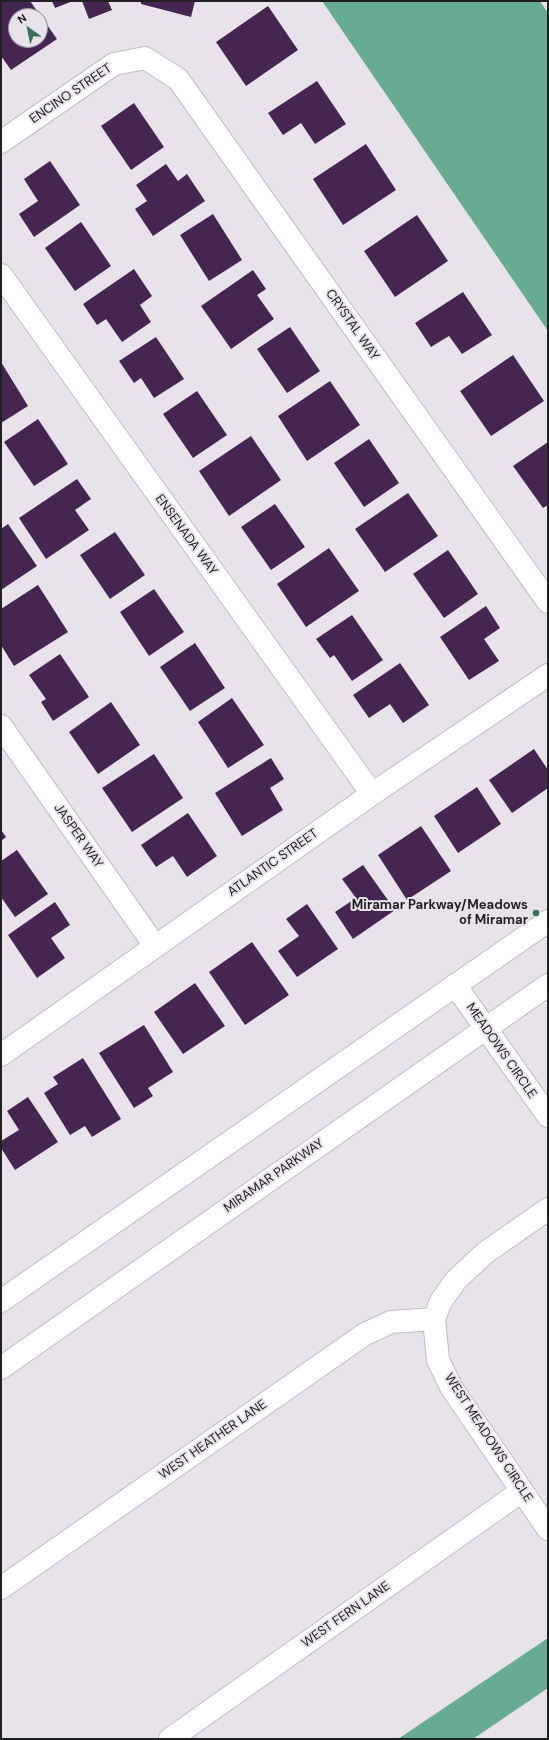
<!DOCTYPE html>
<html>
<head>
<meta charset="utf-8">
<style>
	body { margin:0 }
	#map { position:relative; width:549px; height:1740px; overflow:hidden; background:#e8e3ea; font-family:"DM Sans",sans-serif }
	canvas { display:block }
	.frame { position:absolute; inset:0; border:2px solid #211f22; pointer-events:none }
	.north { position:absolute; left:8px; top:8px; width:40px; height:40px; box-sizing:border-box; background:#e8e3ea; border:1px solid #98959a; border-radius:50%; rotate:327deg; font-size:11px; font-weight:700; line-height:16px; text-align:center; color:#211f22 }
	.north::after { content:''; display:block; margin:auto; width:14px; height:18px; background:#37725d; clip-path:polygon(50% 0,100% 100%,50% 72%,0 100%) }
</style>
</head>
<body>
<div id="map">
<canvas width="549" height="1740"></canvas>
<div class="frame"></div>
<div class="north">N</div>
</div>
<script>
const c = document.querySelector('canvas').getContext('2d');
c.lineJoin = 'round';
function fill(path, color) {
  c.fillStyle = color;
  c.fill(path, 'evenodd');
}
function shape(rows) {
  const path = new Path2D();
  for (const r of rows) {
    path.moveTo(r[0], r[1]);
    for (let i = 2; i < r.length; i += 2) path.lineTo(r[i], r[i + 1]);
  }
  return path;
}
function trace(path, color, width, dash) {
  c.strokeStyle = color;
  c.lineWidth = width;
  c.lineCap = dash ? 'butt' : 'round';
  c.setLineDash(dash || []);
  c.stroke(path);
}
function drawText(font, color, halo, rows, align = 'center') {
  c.font = font + ' "DM Sans",sans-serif';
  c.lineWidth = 4;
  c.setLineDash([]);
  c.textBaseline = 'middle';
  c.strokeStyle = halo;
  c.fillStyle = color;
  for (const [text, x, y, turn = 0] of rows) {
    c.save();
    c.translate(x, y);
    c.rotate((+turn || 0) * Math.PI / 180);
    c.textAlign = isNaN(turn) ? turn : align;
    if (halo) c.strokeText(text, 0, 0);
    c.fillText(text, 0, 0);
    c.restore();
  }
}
fill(shape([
	[322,1,540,1,548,13,548,331],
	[548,1638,548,1688,473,1739,398,1739]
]), '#67ac92');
fill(shape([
	[3,1,30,1,57,39,11,70,1,56,1,2],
	[16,16,40,16,40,40,16,40],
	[52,1,73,1,55,8],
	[82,1,108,1,112,10,89,19],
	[141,1,195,1,191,17,141,4],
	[268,6,298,50,246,86,216,42],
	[317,81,346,124,315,144,301,123,283,135,268,113],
	[134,103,164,147,131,170,101,126],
	[366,144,396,190,343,225,313,179],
	[50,161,80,205,34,237,19,214,38,201,24,179],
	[166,164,178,181,187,174,205,201,153,236,135,209,147,201,136,185],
	[213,214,242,260,209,281,180,235],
	[417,215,448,261,395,297,364,251],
	[81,222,111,266,75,291,45,248],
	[134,269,152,296,140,305,151,322,122,342,106,319,97,325,83,304],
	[253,270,266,289,257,295,274,319,231,349,201,306],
	[463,292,492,335,462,354,449,336,431,347,415,323],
	[290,327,320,371,287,393,257,349],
	[156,337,184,379,154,398,141,378,134,383,119,361],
	[513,355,544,401,491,436,460,391],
	[1,362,28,406,1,423],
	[330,381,360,425,307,461,278,416],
	[197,391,227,435,193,458,163,414],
	[38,419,68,464,34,486,4,442],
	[251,436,281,480,229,516,199,471],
	[369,439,399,483,364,507,334,463],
	[548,442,548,505,543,508,513,466],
	[77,479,91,499,75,510,89,530,46,559,19,518],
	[408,493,438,536,385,572,355,529],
	[275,504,305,547,271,570,241,527],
	[8,524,37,566,1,590,1,529],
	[115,532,145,575,110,599,80,555],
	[329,548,359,591,306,627,277,584],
	[448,550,478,594,444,618,413,574],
	[38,585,68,632,14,666,1,645,1,609],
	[154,589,184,632,149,656,120,612],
	[486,606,500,628,484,639,499,661,469,680,440,637],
	[352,615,383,660,352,681,334,655,330,658,316,639],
	[195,643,225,688,190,711,160,667],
	[60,654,89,697,53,721,41,702,46,699,29,675],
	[400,663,429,705,403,723,390,704,369,718,353,695],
	[232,698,264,745,228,768,198,722],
	[111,702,140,745,98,774,69,732],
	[534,749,548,770,548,788,512,813,489,780],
	[154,754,183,798,132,832,102,788],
	[271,758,284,779,270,788,283,810,242,836,215,793],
	[477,787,501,824,458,853,434,816],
	[188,813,217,856,187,877,173,856,156,867,141,845],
	[421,826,451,871,407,900,378,855],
	[1,830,6,837,1,841],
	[17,850,48,894,15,917,1,897,1,861],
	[363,865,395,910,353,939,335,912,356,898,342,879],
	[55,902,70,925,51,938,65,958,37,978,8,935],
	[307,904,338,949,297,977,278,951,299,936,286,919],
	[252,942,289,995,245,1025,209,972],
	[195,983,225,1026,183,1054,154,1012],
	[144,1025,173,1072,148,1088,153,1096,134,1108,99,1053],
	[83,1058,121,1119,92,1137,85,1126,70,1135,44,1093,58,1084,53,1077],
	[28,1097,58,1142,15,1170,1,1148,1,1141,19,1130,7,1111]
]), '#452651');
const street = shape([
	[1,142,114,64,145,58,178,79,548,602],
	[1,275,372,794],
	[1,726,155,946],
	[455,985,548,1116],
	[1,1055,372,794,548,675],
	[548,1209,485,1253,456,1280,441,1301,434,1319,438,1360,451,1387,548,1529],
	[1,1588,365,1334,391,1322,434,1319],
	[170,1739,522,1491]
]);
const primary = shape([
	[1,1301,548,921],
	[1,1368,548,985]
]);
trace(street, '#c1bcc3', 24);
trace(primary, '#c1bcc3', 24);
trace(street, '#fff', 22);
trace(primary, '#fff', 22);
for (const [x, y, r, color] of [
	[536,913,4,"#37725d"]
]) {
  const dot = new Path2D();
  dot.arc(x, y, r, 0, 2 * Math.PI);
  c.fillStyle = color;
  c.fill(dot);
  trace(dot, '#e8e3ea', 1.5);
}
drawText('13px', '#211f22', '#e8e3ea', [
	["ENCINO STREET",71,94,-34],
	["CRYSTAL WAY",352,325,55],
	["ENSENADA WAY",186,535,54],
	["JASPER WAY",78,836,55],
	["ATLANTIC STREET",273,863,-35],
	["MEADOWS CIRCLE",501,1051,55],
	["MIRAMAR PARKWAY",274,1176,-35],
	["WEST MEADOWS CIRCLE",488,1438,57],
	["WEST HEATHER LANE",213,1440,-35],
	["WEST FERN LANE",346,1615,-35]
]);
drawText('bold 13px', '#211f22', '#e8e3ea', [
	["Miramar Parkway/Meadows",528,906],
	["of Miramar",528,921]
], 'right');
</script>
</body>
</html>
